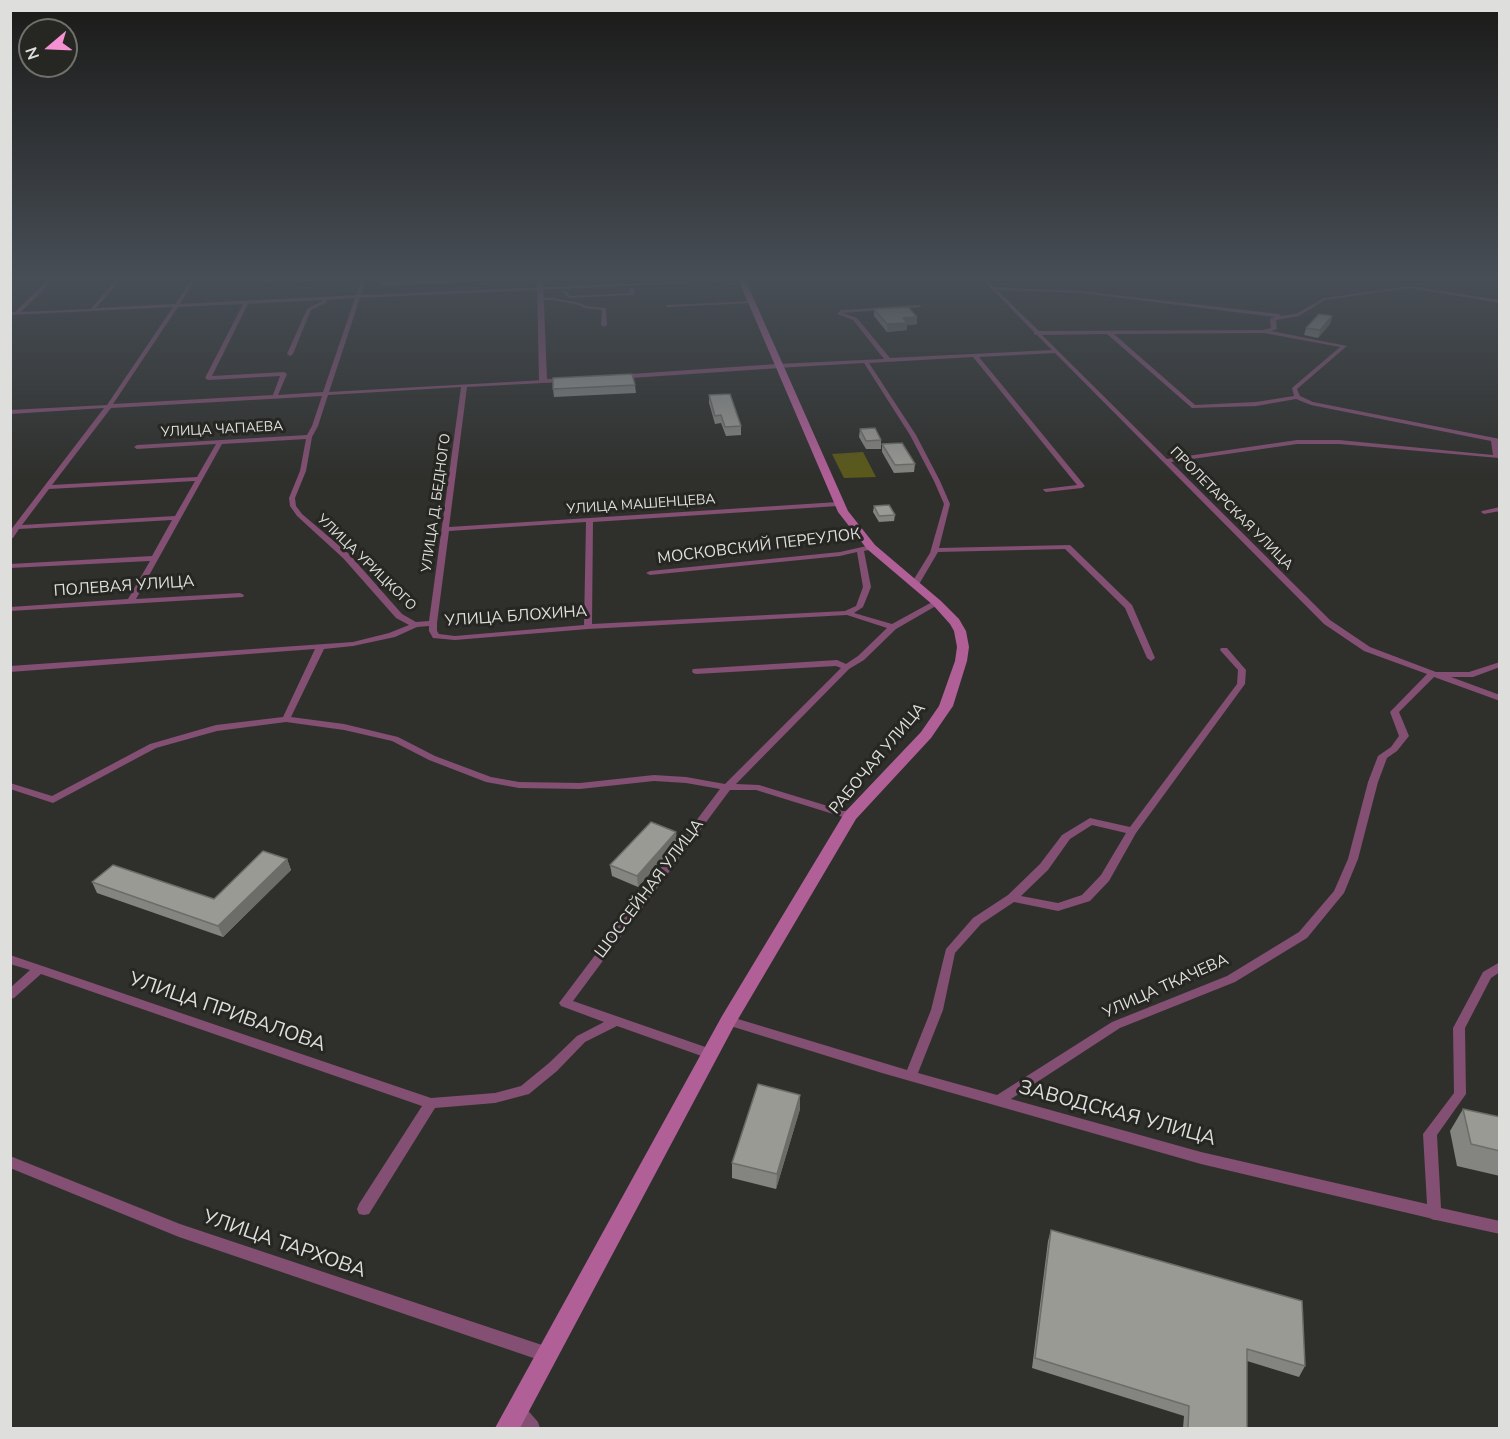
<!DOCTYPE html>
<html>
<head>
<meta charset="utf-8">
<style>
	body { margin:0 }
	#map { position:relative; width:1510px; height:1439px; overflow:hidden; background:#2f302c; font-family:"Nunito Sans",sans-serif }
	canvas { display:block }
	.frame { position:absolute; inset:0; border:12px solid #dedfdc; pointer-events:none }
	.north { position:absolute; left:18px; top:18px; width:60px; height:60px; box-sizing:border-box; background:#262622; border:2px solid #70706c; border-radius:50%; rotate:251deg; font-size:16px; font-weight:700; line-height:24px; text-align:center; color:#dedfdc }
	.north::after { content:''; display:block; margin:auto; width:21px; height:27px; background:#f491d3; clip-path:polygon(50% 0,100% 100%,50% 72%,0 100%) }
</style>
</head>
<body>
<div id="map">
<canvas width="1510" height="1439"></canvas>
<div class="frame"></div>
<div class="north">N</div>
</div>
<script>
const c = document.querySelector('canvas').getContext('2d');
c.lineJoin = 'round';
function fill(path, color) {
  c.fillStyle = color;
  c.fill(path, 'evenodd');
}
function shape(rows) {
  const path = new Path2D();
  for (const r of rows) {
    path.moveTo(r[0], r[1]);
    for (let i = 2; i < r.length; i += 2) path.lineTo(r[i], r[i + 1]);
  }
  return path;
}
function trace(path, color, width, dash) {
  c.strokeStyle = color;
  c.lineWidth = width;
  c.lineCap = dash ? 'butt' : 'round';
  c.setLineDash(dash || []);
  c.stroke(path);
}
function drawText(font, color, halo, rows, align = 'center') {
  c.font = font + ' "Nunito Sans",sans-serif';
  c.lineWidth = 6;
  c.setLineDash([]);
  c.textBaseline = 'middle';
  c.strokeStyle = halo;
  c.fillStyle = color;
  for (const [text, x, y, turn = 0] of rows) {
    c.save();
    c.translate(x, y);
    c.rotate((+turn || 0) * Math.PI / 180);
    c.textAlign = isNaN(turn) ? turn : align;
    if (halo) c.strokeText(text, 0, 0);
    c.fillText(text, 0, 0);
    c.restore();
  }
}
fill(shape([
	[381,279,516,279,380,287],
	[863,452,876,477,844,478,832,454]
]), '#5b5919');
fill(shape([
	[49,279,54,279,21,312,91,309,116,279,121,279,96,308,175,304,192,279,196,279,180,304,356,295,362,279,366,279,361,295,736,279,777,279,360,298,329,392,545,380,546,381,543,383,467,387,449,527,838,502,841,504,838,506,593,522,592,624,845,611,856,606,863,587,857,552,840,556,650,575,646,573,650,571,840,552,871,545,874,545,874,549,864,551,871,587,863,607,854,613,892,624,934,601,937,601,941,603,896,629,864,660,849,669,736,784,759,785,854,814,855,816,854,818,846,818,756,790,730,790,573,1001,714,1050,716,1054,714,1058,710,1059,617,1026,585,1042,557,1071,529,1094,495,1103,435,1108,369,1214,364,1215,359,1214,357,1209,359,1204,422,1106,41,974,14,998,10,999,10,988,30,970,10,964,10,955,431,1098,495,1093,521,1086,549,1063,577,1036,604,1022,561,1006,559,1003,720,789,686,783,654,781,580,789,519,788,486,782,429,760,392,741,344,730,286,722,217,731,156,748,53,803,10,789,10,783,52,796,150,744,216,725,283,717,315,649,10,672,10,666,353,642,389,633,409,625,396,618,343,558,297,516,290,506,289,498,300,471,306,439,222,444,136,599,240,593,244,595,243,597,10,611,10,607,128,599,150,561,10,568,10,564,152,556,172,520,19,529,13,538,10,538,10,531,104,408,10,414,10,410,107,405,173,307,10,315,10,312,15,312,49,279],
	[355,298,323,392,278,395,287,374,284,372,212,376,248,304,324,300,307,309,287,354,290,356,293,354,311,310,327,302,326,300,355,298],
	[243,304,205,378,208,380,280,376,273,395,113,404,178,307,243,304],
	[461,387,429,621,416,622,402,614,349,554,302,514,296,506,295,498,306,471,312,437,318,426,328,395,461,387],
	[322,396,312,426,307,435,137,445,134,447,137,449,216,444,197,477,52,485,111,408,322,396],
	[195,481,175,516,22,525,49,489,195,481],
	[586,522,584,625,455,636,439,634,437,631,437,623,449,531,586,522],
	[847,615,887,628,858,656,846,664,837,660,693,669,692,671,693,673,696,674,836,666,841,668,725,784,686,777,654,775,580,783,519,782,491,777,435,756,398,737,344,724,291,717,324,649,353,646,395,637,417,627,429,626,429,631,433,638,455,640,588,629,847,615],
	[982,279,987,279,994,287,1081,291,1279,314,1281,316,1296,314,1324,298,1410,286,1500,300,1500,303,1410,288,1325,300,1299,316,1276,320,1277,329,1271,331,1347,346,1297,389,1300,396,1313,402,1500,439,1500,443,1498,442,1499,458,1339,444,1297,444,1171,462,1330,620,1370,647,1436,672,1469,672,1500,662,1500,667,1473,677,1451,677,1500,695,1500,701,1434,677,1399,712,1409,736,1397,751,1387,758,1378,782,1358,859,1344,893,1307,938,1235,982,1120,1028,1011,1099,1201,1152,1427,1204,1423,1134,1454,1093,1453,1028,1483,972,1500,962,1500,972,1491,978,1465,1028,1466,1094,1437,1135,1441,1208,1500,1221,1500,1234,1436,1220,1434,1220,1429,1218,1201,1164,882,1073,724,1024,722,1021,724,1018,728,1016,907,1070,931,1010,946,949,973,918,1008,895,1040,864,1062,835,1090,818,1130,827,1237,684,1238,670,1220,650,1221,648,1227,648,1246,670,1245,684,1136,833,1109,881,1090,901,1058,911,1014,902,981,924,955,953,943,1010,918,1073,997,1095,1112,1022,1227,976,1299,932,1334,891,1348,859,1368,782,1378,756,1391,747,1399,736,1390,712,1427,674,1364,651,1324,624,1055,353,979,357,1085,486,1082,488,1046,492,1043,490,1044,489,1077,485,973,357,869,363,916,435,940,481,950,504,939,548,1070,545,1132,605,1155,658,1151,661,1147,658,1125,608,1065,549,938,552,918,586,912,586,911,584,930,553,944,504,934,481,910,435,864,363,777,368,774,366,777,364,884,359,853,320,837,314,841,310,919,305,921,306,921,307,842,313,857,318,890,358,1052,350,1037,335,1034,334,1034,332,982,279],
	[997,290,1081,293,1275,317,1270,319,1271,328,1263,330,1039,331,997,290],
	[1107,334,1192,408,1256,406,1296,399,1311,405,1491,441,1493,455,1339,440,1297,440,1167,459,1042,335,1107,334],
	[1114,334,1264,333,1340,347,1292,388,1294,396,1256,402,1195,405,1114,334],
	[1092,825,1126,833,1101,875,1082,895,1058,903,1021,896,1048,870,1070,839,1092,825],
	[632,287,634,288,635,294,633,295,569,298,561,291,565,290,570,296,630,293,630,288,632,287],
	[541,298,552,298,581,303,585,306,606,308,607,325,604,327,601,325,602,310,584,308,579,305,552,300,539,300,539,299,541,298],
	[751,301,753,302,753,303,667,307,665,306,667,305,751,301],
	[1500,507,1500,511,1484,514,1481,512,1482,511,1500,507],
	[10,1156,180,1224,548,1347,553,1350,556,1355,553,1360,548,1363,179,1237,10,1168,10,1156],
	[518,1404,524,1406,538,1422,540,1428,522,1428,512,1418,510,1412,512,1406,518,1404]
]), '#834f72');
fill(shape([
	[537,279,543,279,547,379,568,378,572,380,571,382,543,383,539,381,537,279],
	[777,364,780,364,780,368,616,379,612,377,616,375,777,364]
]), '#834f72');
fill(shape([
	[738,279,745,279,848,511,875,545,941,601,959,619,966,631,969,647,967,661,953,706,931,738,856,819,734,1026,520,1428,495,1428,722,1016,845,812,921,732,939,706,955,661,957,647,954,631,950,624,933,605,867,549,838,512,738,279]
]), '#b15f97');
fill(shape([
	[874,309,917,324,907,325,907,330,887,332,874,316],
	[1332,316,1330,324,1318,338,1304,335,1306,328],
	[635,385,636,393,554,397,553,389],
	[709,395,741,426,741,435,726,436,721,423,715,424,709,403],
	[860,429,881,440,881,449,866,449,859,437],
	[882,444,915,464,914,472,894,473,882,452],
	[874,506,895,515,894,521,879,522,873,512],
	[676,832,677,843,638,887,612,876,610,865],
	[287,859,291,870,223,937,97,893,92,882,214,899],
	[800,1109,776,1189,732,1178,732,1163],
	[1463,1109,1500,1117,1500,1176,1457,1166,1450,1131],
	[1051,1230,1305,1366,1299,1377,1247,1361,1247,1428,1183,1428,1184,1416,1032,1368,1048,1241]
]), '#848480');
fill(shape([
	[263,279,274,279,273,282,263,282],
	[295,279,311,279,311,281,296,282],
	[1332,316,1330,324,1318,338,1320,330],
	[917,317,917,324,907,325,907,330,887,332,887,324,903,318],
	[676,832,677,843,638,887,637,876],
	[287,859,291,870,223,937,218,926],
	[800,1095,800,1109,776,1189,777,1174]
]), '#6c6c68');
const building = shape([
	[908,307,917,317,903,318,907,323,887,324,874,309,908,307],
	[1319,314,1332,316,1320,330,1306,328,1319,314],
	[632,374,635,385,553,389,553,378,632,374],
	[730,394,741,426,725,427,721,415,715,416,709,395,730,394],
	[875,428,881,440,866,441,860,429,875,428],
	[902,443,915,464,895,465,882,444,902,443],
	[889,505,895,515,879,516,874,506,889,505],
	[651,822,676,832,637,876,610,865,651,822],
	[263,851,287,859,218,926,92,882,113,865,214,899,263,851],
	[758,1084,800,1095,777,1174,732,1163,758,1084],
	[1463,1109,1500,1117,1500,1151,1471,1144,1463,1109],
	[1051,1230,1302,1301,1305,1366,1247,1349,1247,1428,1188,1428,1189,1406,1035,1358,1051,1230]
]);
fill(building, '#9a9a95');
trace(building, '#6c6c68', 1.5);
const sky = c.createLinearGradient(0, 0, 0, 481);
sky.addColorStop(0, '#1a1a18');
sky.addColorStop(0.58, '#474e56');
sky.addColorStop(1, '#474e5600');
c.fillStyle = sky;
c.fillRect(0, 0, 1510, 481);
drawText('14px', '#dedfdc', '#262622', [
	["УЛИЦА ЧАПАЕВА",222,430,-3],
	["УЛИЦА Д. БЕДНОГО",437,503,-82],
	["УЛИЦА МАШЕНЦЕВА",641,505,-4],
	["ПРОЛЕТАРСКАЯ УЛИЦА",1231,509,45],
	["УЛИЦА УРИЦКОГО",366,563,44]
]);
drawText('16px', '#dedfdc', '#262622', [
	["МОСКОВСКИЙ ПЕРЕУЛОК",759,547,-7],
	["ПОЛЕВАЯ УЛИЦА",124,587,-4],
	["УЛИЦА БЛОХИНА",516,617,-4],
	["РАБОЧАЯ УЛИЦА",878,759,-50],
	["ШОССЕЙНАЯ УЛИЦА",650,889,-53],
	["УЛИЦА ТКАЧЕВА",1166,987,-24]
]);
drawText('20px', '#dedfdc', '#262622', [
	["УЛИЦА ПРИВАЛОВА",227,1013,19],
	["ЗАВОДСКАЯ УЛИЦА",1117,1114,15],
	["УЛИЦА ТАРХОВА",284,1245,19]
]);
</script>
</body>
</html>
